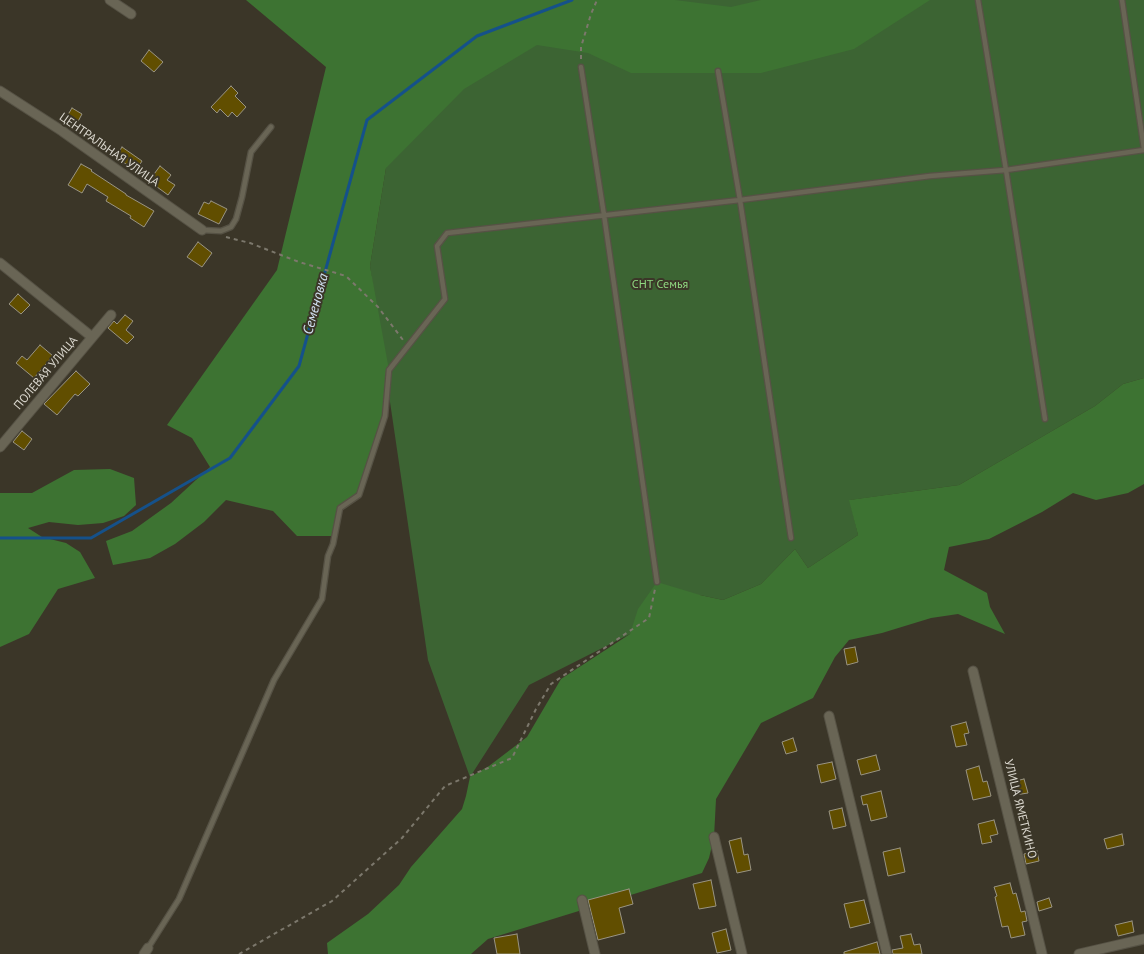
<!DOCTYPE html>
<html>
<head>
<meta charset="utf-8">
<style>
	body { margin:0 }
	canvas { display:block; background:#3b3628 }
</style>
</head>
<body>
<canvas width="1144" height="954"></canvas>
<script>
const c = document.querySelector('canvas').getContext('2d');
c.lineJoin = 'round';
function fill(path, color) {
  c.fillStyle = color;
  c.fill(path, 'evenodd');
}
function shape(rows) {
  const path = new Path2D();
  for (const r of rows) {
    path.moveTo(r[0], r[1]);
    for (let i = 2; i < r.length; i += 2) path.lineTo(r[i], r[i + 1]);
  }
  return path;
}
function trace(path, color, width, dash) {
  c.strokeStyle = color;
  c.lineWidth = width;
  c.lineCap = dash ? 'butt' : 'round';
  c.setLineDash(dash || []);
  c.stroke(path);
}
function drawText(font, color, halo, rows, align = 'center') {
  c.font = font + ' "PT Sans",sans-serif';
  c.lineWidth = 4;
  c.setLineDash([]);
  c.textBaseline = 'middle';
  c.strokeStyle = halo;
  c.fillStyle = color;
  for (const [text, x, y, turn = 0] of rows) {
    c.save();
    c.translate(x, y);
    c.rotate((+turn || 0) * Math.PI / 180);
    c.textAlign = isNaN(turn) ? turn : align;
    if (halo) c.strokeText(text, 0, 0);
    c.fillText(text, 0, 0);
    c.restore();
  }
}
fill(shape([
	[401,0,1144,0,1144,378,1123,384,1095,406,959,485,850,500,858,535,808,568,795,549,761,584,723,600,700,595,630,634,529,685,470,777,428,660,370,266,386,168]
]), '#3c6433');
fill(shape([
	[246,0,675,0,731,7,761,0,930,0,854,49,761,73,631,73,588,53,537,45,464,89,386,168,370,266,389,370,385,416,359,495,340,508,335,536,297,536,273,511,226,500,204,522,175,544,150,558,113,565,106,541,132,531,171,503,210,467,192,438,167,425,277,270,326,67],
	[1144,378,1144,484,1128,493,1096,500,1073,493,1042,512,989,539,949,547,944,570,987,593,990,607,1005,634,958,614,931,618,882,633,849,640,835,657,813,698,761,723,716,799,714,837,709,858,702,873,488,939,471,954,328,954,327,943,368,914,399,885,411,867,462,809,466,796,470,777,489,766,527,737,561,679,630,634,638,609,657,582,700,595,723,600,761,584,795,549,808,568,858,535,849,500,959,485,1095,406,1123,384],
	[110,469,134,478,136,505,124,516,103,523,78,525,49,522,28,528,42,537,66,543,80,552,95,578,58,589,29,634,0,647,0,493,32,493,74,470]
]), '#3d7332');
trace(shape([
	[0,538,91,538,230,458,299,366,367,120,477,36,572,0]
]), '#15518a', 3);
const building = shape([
	[149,50,163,62,154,72,141,61,149,50],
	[231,86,238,93,235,96,246,107,237,117,232,112,228,117,220,109,217,113,211,107,231,86],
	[72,108,82,114,74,129,63,123,72,108],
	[122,147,142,161,136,171,116,157,122,147],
	[81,164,92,170,91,171,126,194,126,195,154,211,144,227,130,218,131,216,106,201,108,197,87,184,82,193,68,185,81,164],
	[160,166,171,175,167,180,175,185,168,195,149,181,160,166],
	[211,201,227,209,219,224,198,214,204,202,209,204,211,201],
	[198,242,212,253,202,267,187,257,198,242],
	[18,294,30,305,21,314,9,304,18,294],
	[125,315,133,321,126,330,134,337,127,344,108,328,114,321,117,324,125,315],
	[40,345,53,356,34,378,16,363,22,356,27,360,40,345],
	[76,371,90,384,78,396,75,394,57,415,44,404,76,371],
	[22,431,32,439,24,450,13,442,22,431],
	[855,647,858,662,847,665,844,649,855,647],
	[966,722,969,733,964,734,967,745,956,747,951,726,966,722],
	[793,738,797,751,786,754,782,742,793,738],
	[876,755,880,770,861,775,857,760,876,755],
	[832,762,836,779,821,783,817,765,832,762],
	[979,766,983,782,987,781,991,796,973,800,966,770,979,766],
	[1024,779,1028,793,1015,795,1012,782,1024,779],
	[881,791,887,817,871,821,867,804,863,805,861,796,881,791],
	[842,808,846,826,833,829,829,811,842,808],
	[994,820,998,834,990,836,992,842,982,844,978,824,994,820],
	[1122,834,1124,845,1107,849,1104,839,1122,834],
	[741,838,744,855,748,854,751,870,737,873,729,841,741,838],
	[900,848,905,872,888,876,883,852,900,848],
	[1037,851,1039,861,1026,864,1024,854,1037,851],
	[711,880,716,906,699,909,693,884,711,880],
	[1010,883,1013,894,1016,893,1021,912,1025,911,1027,921,1022,922,1025,935,1011,938,1008,926,1002,927,995,897,997,896,994,887,1010,883],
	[629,889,633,904,619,908,625,933,598,940,588,900,629,889],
	[1049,898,1052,907,1039,911,1037,902,1049,898],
	[864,900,870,923,850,928,844,904,864,900],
	[1132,921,1134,932,1118,936,1115,925,1132,921],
	[726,929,731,950,717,953,712,933,726,929],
	[517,934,520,954,497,954,494,938,517,934],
	[911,934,914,945,920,944,922,954,893,954,892,950,903,948,900,936,911,934],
	[877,942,880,954,844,954,844,952,877,942]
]);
fill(building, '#614e00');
trace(building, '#999483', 1);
const lane = shape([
	[978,0,1006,170,1045,419],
	[1122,0,1144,149],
	[581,67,604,215,657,582],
	[718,71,740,200,791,538],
	[202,230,221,231,231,227,236,219,242,197,251,152,271,127],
	[148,948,179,899,274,680,322,599,328,556,333,544,340,508,359,495,385,416,389,370,445,299,437,246,447,233,740,200,930,176,1006,170,1144,150]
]);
const street = shape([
	[110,0,131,14],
	[0,91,62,131,202,230],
	[0,263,92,337],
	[0,447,111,315],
	[973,671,1042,954],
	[829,716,887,954],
	[714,837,742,954],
	[582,900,595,954],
	[144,954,148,948],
	[1079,954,1144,939]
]);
trace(lane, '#565245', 7);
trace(street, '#565245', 11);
trace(shape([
	[581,59,581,47,591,14,597,0],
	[226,237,250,243,299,262,346,276,378,307,403,340],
	[239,954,332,901,402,838,445,786,512,758,536,709,551,684,649,618,655,589]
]), '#7c786c', 2, [4, 4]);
trace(lane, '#696555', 4.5);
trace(street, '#696555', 9);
drawText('12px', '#dbd8cf', '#3b3628', [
	["ЦЕНТРАЛЬНАЯ УЛИЦА",109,150,35],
	["ПОЛЕВАЯ УЛИЦА",46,373,-50],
	["УЛИЦА ЯМЕТКИНО",1020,809,76]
]);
drawText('12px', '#8fd980', '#3b3628', [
	["СНТ Семья",660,285]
]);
drawText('italic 14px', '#d1e0f1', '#3b3628', [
	["Семеновка",316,304,-75]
]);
</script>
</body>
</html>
